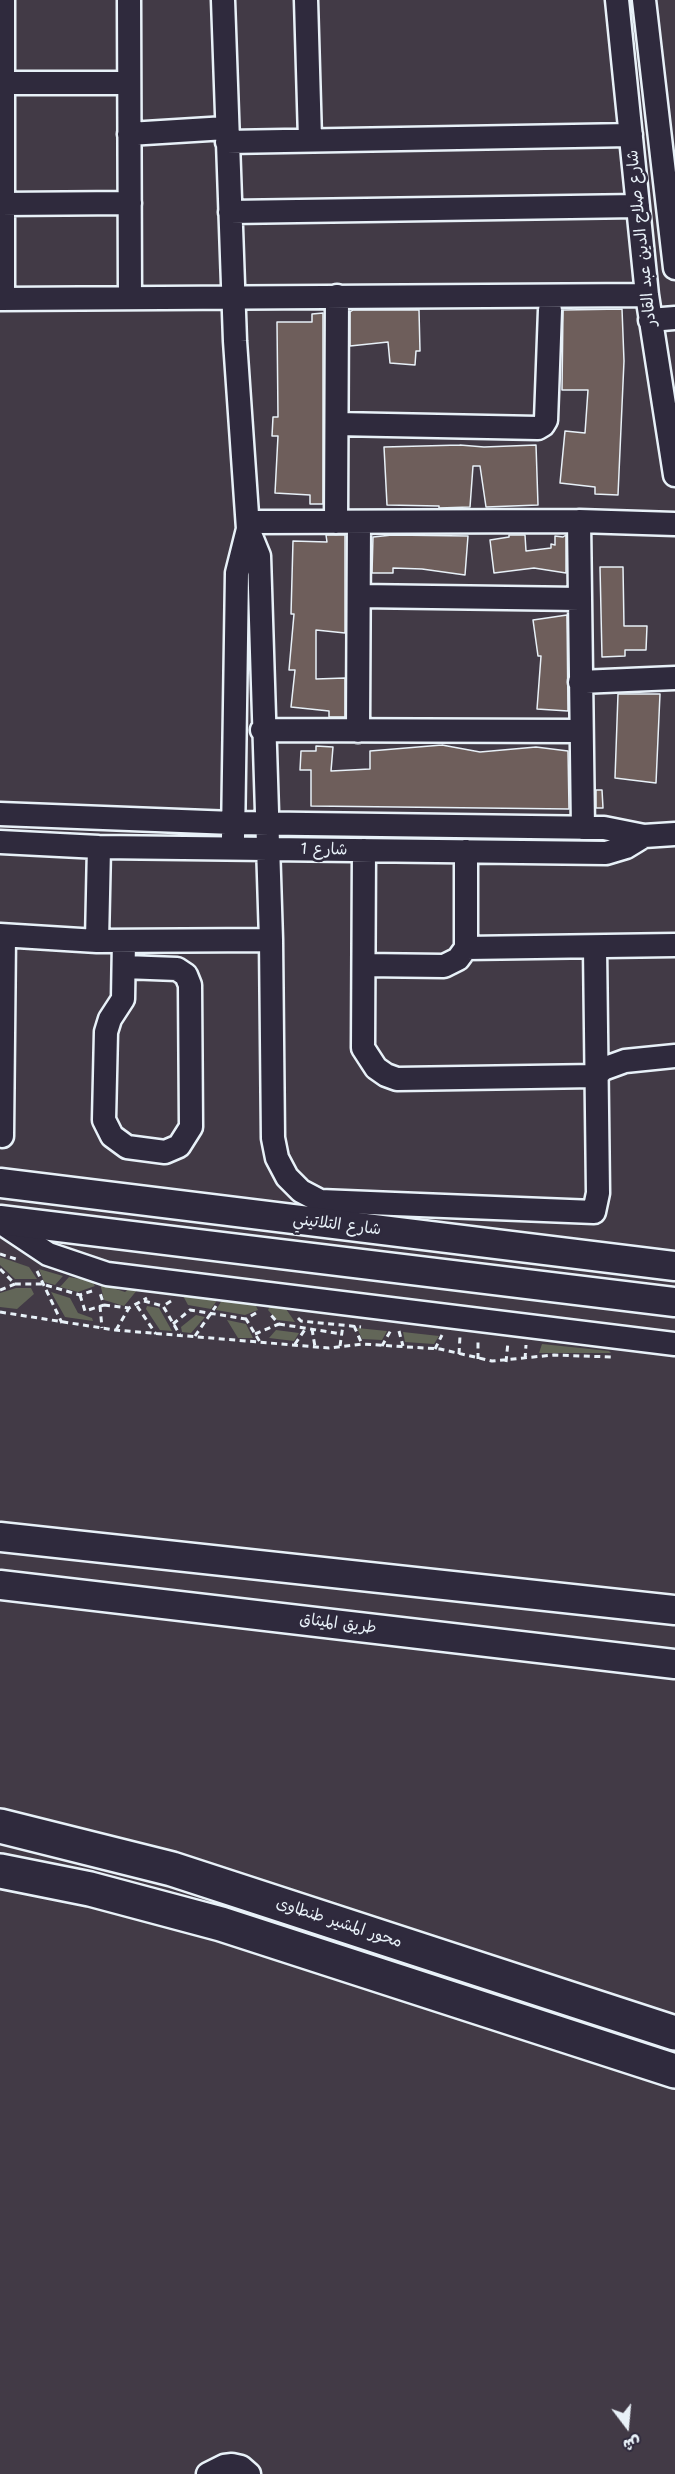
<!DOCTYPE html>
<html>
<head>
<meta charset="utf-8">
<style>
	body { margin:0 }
	#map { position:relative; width:675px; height:2474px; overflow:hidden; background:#423a46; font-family:"Shantell Sans","Playpen Sans Arabic",sans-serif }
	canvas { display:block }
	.north { position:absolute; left:597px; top:2396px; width:60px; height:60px; -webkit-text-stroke:4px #2f2a3d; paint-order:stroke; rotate:164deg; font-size:16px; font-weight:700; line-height:24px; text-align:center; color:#e8f1f8 }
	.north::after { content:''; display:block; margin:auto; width:21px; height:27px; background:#e8f1f8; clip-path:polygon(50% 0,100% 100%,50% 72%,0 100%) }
</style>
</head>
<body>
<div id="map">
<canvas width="675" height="2474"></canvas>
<div class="north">ش</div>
</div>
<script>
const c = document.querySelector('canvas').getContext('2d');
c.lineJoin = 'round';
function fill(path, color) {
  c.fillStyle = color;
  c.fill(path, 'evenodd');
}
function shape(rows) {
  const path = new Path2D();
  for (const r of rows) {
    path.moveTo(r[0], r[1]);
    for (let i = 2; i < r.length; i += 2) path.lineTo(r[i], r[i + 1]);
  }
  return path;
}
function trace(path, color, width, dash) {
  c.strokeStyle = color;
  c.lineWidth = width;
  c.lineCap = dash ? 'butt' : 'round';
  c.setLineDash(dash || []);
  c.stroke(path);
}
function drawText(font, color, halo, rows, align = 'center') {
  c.font = font + ' "Shantell Sans","Playpen Sans Arabic",sans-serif';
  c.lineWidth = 5;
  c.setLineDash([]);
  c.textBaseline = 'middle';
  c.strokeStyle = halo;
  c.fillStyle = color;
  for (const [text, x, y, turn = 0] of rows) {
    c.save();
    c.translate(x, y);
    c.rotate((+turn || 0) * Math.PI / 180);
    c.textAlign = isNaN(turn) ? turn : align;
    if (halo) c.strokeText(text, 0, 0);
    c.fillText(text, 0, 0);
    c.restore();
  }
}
fill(shape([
	[0,1257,29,1267,37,1279,15,1279,0,1265],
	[39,1269,63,1276,55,1285,44,1282],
	[69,1277,92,1281,95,1286,78,1292,60,1287],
	[100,1283,113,1285,116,1289,125,1292,131,1287,138,1289,124,1306,104,1300],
	[16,1288,31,1288,34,1294,17,1309,0,1307,0,1293],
	[51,1292,70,1298,78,1313,92,1318,93,1321,65,1317],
	[182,1294,218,1299,211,1309,188,1305],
	[222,1300,255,1304,258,1310,245,1315,216,1310],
	[147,1306,159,1308,172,1331,160,1330,146,1309],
	[270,1306,286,1309,295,1322,277,1320,268,1310],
	[196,1315,205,1317,191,1333,182,1332,181,1327],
	[227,1320,246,1324,253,1338,238,1338],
	[357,1328,387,1331,382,1340,362,1339],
	[276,1330,299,1333,294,1341,269,1338],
	[403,1332,439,1336,434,1344,405,1342],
	[542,1344,609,1351,611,1353,539,1353]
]), '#626658');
const building = shape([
	[622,309,624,361,618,495,595,494,595,487,560,483,565,431,585,433,588,390,562,390,563,310,622,309],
	[353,310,419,310,420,351,416,351,415,365,390,363,388,342,350,346,350,312,353,310],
	[323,313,323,504,310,504,310,495,275,493,278,436,272,436,273,417,278,417,277,322,312,322,312,314,323,313],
	[460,445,484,447,536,445,538,505,486,507,480,466,473,466,470,507,439,508,439,506,387,505,384,447,460,445],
	[326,535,345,535,345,633,316,630,316,679,345,678,345,717,329,717,329,711,291,707,295,670,289,670,294,614,291,614,293,541,327,542,326,535],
	[392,535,468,536,465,575,422,569,393,568,393,573,372,573,373,537,392,535],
	[509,535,525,535,526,551,551,548,551,544,555,545,555,536,563,537,566,535,566,573,534,568,494,573,490,540,509,537,509,535],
	[600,567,623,567,624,626,647,626,646,650,625,650,625,656,602,657,600,567],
	[567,615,568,711,537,709,541,656,538,656,533,620,567,615],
	[618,694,660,694,656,783,615,778,618,694],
	[442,745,480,752,536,747,568,751,569,809,311,806,311,770,300,770,301,751,316,751,316,746,333,747,331,771,370,769,370,751,442,745],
	[596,790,602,790,603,808,596,808,596,790]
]);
fill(building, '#6e5e5b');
trace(building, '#e8f1f8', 1.5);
const minor = shape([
	[129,0,130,298],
	[223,0,235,341,248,529,259,556,271,940,273,1138,277,1158,287,1177,301,1191,320,1201,594,1212,598,1193,595,948],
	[306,0,310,139],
	[617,0,647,295,675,475],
	[644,0,675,268],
	[3,83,129,83],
	[129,134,226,128],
	[227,142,631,135],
	[0,204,130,203],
	[230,212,638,206],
	[0,299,647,295],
	[3,299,3,0],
	[650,320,675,318],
	[337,424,538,428,543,425,546,420,550,310],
	[579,521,583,828],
	[248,522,579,521,675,524],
	[336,522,337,296],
	[359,596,580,599],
	[580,682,675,678],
	[262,730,581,731],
	[358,731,359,522],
	[0,814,233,823,604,828,644,836,675,834],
	[233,838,237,573,248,529],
	[0,842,99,847,606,853,626,847,644,836],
	[364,850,363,1048,376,1068,386,1075,397,1079,596,1076,603,1069,625,1061,675,1056],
	[0,935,97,941,271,940],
	[97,941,99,847],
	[124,941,123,999,110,1019,106,1032,104,1120,112,1136,127,1147,165,1152,179,1146,191,1127,190,985,186,975,177,969,124,967],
	[466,948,675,945],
	[364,965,444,966,458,959,466,948,466,851],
	[2,1136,4,936],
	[0,1222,48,1254,107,1274,675,1344],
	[208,2474,224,2466,232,2465,241,2467,249,2474]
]);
const major = shape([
	[0,1183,675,1266],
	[0,1220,675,1302],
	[0,1537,675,1610],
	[0,1585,675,1664]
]);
const highway = shape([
	[0,1826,172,1869,675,2033],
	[0,1871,90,1889,221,1924,675,2071]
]);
trace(minor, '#e8f1f8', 27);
trace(major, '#e8f1f8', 33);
trace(highway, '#e8f1f8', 38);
trace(shape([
	[0,1254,19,1260],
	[0,1269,15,1284,42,1284,80,1295,92,1291],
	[37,1271,62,1323],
	[0,1290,15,1284],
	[80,1295,85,1311,104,1305,100,1293],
	[144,1301,163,1306],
	[171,1301,163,1306,180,1335],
	[104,1305,129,1308,147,1298],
	[100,1306,102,1328],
	[137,1306,156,1334],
	[0,1312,115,1330,329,1348,362,1344,440,1349,492,1361,554,1355,611,1357],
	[256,1313,246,1319,260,1342],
	[298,1318,301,1321,361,1327],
	[173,1324,190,1310,246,1319],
	[279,1324,342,1334],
	[354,1326,362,1344],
	[312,1329,315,1347],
	[116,1330,129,1308],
	[399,1331,403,1346],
	[255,1334,279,1324,271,1315],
	[195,1336,216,1306],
	[295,1344,306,1328],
	[340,1346,343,1325],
	[382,1346,391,1330],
	[435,1349,442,1335],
	[459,1354,460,1336],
	[478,1359,478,1340],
	[525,1359,526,1345],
	[506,1362,508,1342]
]), '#e8f1f8', 3, [6, 4.5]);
trace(minor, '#2f2a3d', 22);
trace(major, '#2f2a3d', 28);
trace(highway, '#2f2a3d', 33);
drawText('16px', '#e8f1f8', '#2f2a3d', [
	["شارع صلاح الدين عبد القادر",642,238,-96],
	["شارع 1",324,850,1],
	["شارع التلاتيني",337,1225,7],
	["طريق الميثاق",338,1624,7],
	["محور المشير طنطاوى",339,1923,18]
]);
</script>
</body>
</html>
